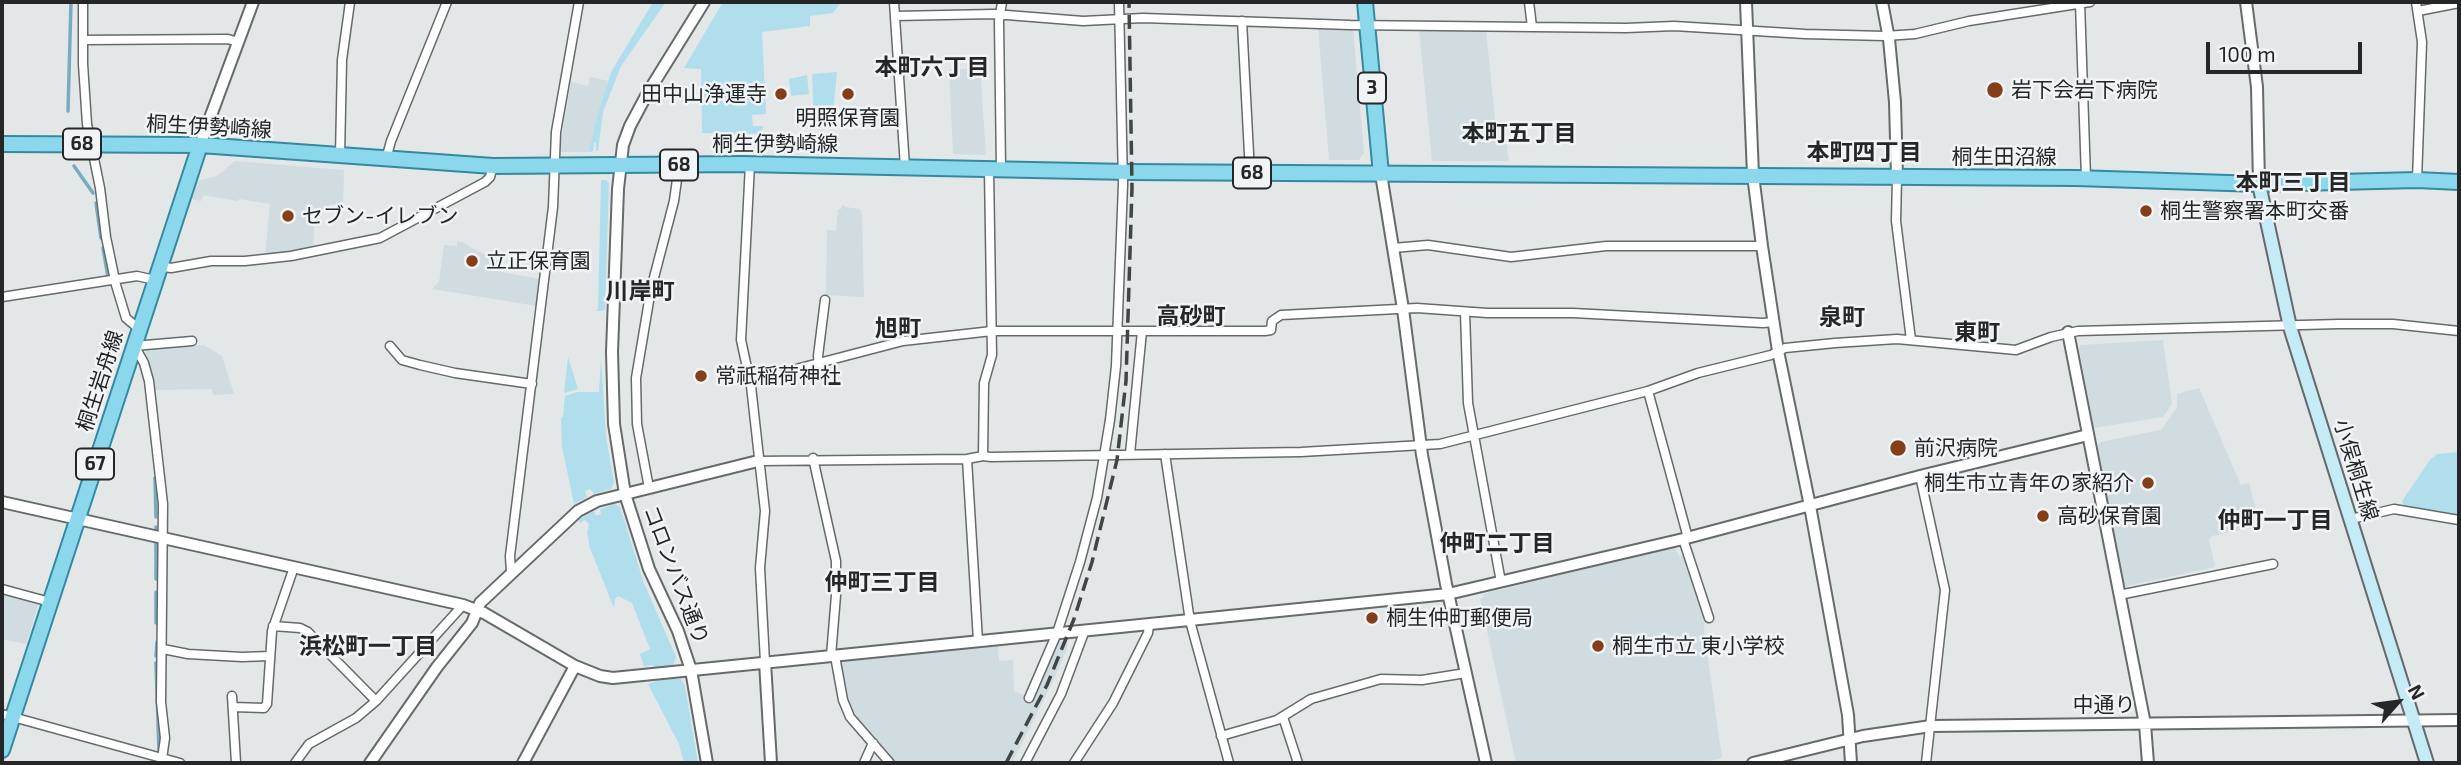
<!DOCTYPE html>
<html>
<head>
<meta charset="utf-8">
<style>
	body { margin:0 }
	#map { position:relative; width:2461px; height:765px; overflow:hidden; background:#e3e7e8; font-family:"Exo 2",sans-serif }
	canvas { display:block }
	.frame { position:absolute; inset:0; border:4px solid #252627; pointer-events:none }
	.north { position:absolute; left:2363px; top:667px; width:70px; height:70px; -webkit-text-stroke:5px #f1f4f6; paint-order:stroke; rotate:62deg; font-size:19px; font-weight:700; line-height:28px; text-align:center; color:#252627 }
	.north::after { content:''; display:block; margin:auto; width:24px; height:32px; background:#252627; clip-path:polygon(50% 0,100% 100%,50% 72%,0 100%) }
	.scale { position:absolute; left:2206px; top:42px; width:156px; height:32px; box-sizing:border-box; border:4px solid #252627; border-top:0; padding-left:9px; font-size:21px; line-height:24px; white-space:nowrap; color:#252627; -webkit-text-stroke:5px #f1f4f6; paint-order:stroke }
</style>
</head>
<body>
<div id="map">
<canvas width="2461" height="765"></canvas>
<div class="frame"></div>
<div class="north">N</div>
<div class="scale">100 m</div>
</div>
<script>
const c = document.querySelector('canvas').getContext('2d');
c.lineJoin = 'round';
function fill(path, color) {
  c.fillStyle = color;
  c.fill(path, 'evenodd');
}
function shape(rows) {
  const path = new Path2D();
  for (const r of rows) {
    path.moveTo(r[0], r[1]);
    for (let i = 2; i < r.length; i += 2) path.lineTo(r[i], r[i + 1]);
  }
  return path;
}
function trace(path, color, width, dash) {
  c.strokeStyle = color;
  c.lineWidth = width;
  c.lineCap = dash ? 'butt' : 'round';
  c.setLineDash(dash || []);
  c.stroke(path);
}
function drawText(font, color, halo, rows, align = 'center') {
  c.font = font + ' "Exo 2","Noto Sans JP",sans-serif';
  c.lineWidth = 5;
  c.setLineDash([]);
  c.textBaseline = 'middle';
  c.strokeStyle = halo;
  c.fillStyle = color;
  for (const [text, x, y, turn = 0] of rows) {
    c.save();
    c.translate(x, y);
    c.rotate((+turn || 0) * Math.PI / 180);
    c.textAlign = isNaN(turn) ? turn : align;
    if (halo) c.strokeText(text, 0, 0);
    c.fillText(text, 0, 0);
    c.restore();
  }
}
fill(shape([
	[1318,26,1353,29,1364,153,1359,160,1329,160],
	[1419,30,1486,30,1496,129,1504,129,1509,161,1432,161],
	[980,68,986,155,953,154,949,70],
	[590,77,608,81,589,152,559,152,571,82,588,86],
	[235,161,344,170,343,205,329,204,328,210,315,209,313,249,265,256,270,204,239,199,238,201,203,195,201,201,191,199,198,181,217,176],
	[843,204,845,207,860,209,862,215,864,297,826,295,827,230,836,231,838,209,841,209],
	[457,241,462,242,498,262,496,271,540,279,537,306,432,289,439,282,444,245,457,246],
	[2163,340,2172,404,2163,417,2094,428,2079,349,2080,345],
	[204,345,222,356,234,394,213,395,212,389,154,390,145,349],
	[2199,388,2241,485,2249,483,2260,526,2212,536,2209,539,2215,567,2127,586,2123,583,2097,446,2100,442,2161,430,2177,407,2177,394],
	[1675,547,1679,556,1684,555,1705,619,1704,631,1722,758,1702,763,1516,763,1480,599,1483,597,1483,594],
	[2,593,39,603,26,644,2,639],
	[1067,641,1067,649,1053,681,1012,763,894,763,854,719,838,668,840,662,998,646,999,661,1013,660,1014,691,1033,699,1058,642]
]), '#d0dce0');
fill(shape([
	[653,2,666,2,621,66,603,112,598,151,596,151,596,143,594,142,593,151,589,152,595,124,611,72],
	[723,2,841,2,833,13,810,16,810,26,762,32,766,114,752,115,753,126,763,126,761,134,702,133,701,69,684,68],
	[837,72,832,121,814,120,812,74],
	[807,75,809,94,791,96,789,79],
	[601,180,606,180,609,183,605,309,603,311,594,311,598,310],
	[568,357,578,389,564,393],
	[601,358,606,436,614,483,611,489,594,494,590,489,587,490,585,492,587,497,574,504,562,447,561,418,563,417,565,396,577,392,599,392],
	[2459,452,2459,515,2404,506,2402,501,2430,460,2437,454],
	[615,504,620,507,644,583,676,657,673,665,675,679,681,679,685,686,698,763,684,763,679,744,648,684,657,681,653,665,644,666,640,654,650,649,632,603,618,596,615,599,614,608,590,548,587,533,589,524,585,520,580,523,578,520,594,511,596,516,601,514,600,509]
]), '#b0deed');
trace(shape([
	[68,111,71,2],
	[74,166,93,193],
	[96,203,101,238],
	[103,248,108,277],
	[155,478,156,517],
	[156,527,156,530],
	[156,543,156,579],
	[156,592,156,623],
	[156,656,157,642],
	[156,663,159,752]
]), '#76acbd', 3.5);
const minor = shape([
	[83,2,83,64,87,124,100,188,106,237,116,285,126,318,139,329],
	[894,2,905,167],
	[1529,2,1532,27],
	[2416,2,2422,42,2417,180],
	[2080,3,2086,178],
	[2418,11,2459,3],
	[895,16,994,14,1083,21,1143,18,1350,25,1626,28,1674,26,1805,34,1885,36,1915,34,1969,21,2090,2],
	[1242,21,1250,173],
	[83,40,228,39,238,42],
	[340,156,342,60,350,2],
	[386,159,391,141,447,2],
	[750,164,741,340,751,386,765,511,760,568,765,662],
	[1001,170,999,21,1002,2],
	[1897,178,1896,221,1911,340],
	[1393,248,1428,245,1511,257,1606,246,1762,246],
	[159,266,171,268,211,261,245,261,291,256,380,238,485,182,490,177,493,166],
	[2,297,137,276,155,280],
	[1465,312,1468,403,1501,582],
	[134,346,192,341],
	[390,346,402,360,420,365,455,373,532,384],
	[135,347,144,363,149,381,163,504,161,702,165,738,162,759],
	[819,365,818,356,825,300],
	[750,381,903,341,992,331,1265,331,1271,330,1272,321,1281,315,1417,308,1487,313,1573,313,1763,323,1774,322],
	[1648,391,1688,538],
	[1130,454,1142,331],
	[1165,454,1190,621,1229,763],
	[983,456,991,457,1301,452,1440,444,1648,391,1698,373,1771,355,1785,348,1835,343,1897,339,2016,350,2051,337,2078,331,2339,324,2393,324,2459,331],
	[813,458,836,561,836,595,831,656],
	[758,461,967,459],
	[1920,476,1945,590,1926,763],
	[649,488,637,424,636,378,651,289,674,201,679,165],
	[2351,519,2394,509,2459,520],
	[1683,539,1709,618],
	[511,572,510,556,553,207,556,132,579,2],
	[2,589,50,602],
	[2119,595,2273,564],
	[273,626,300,628,308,632,376,701],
	[978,641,967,459,983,456,984,383,992,355,989,170],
	[163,649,188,654,242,657,270,656],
	[835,656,843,700,850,717,890,763],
	[232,696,236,763],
	[1029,698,1057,633,1080,562,1097,498,1110,420,1116,366,1123,184,1119,2],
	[233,707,264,708,267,704,272,631,294,567],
	[2,714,180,763],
	[1283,717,1298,763],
	[1221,736,1277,720,1311,699,1381,679,1422,680,1466,673],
	[295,763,309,744,356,718,376,701,463,605],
	[864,763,873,743],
	[1025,763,1061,694,1085,630],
	[1074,763,1113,703,1148,633,1149,625]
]);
const tertiary = shape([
	[704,2,647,94,630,126,623,145,618,189,612,352,614,424,625,494,649,569,678,631,691,670,707,763],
	[1746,2,1753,175,1762,246,1778,351,1810,506,1848,715,1851,763],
	[1882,2,1889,39,1895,102,1897,178],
	[2246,2,2257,87,2259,184],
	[200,145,253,2],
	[1381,174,1403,309,1422,455,1446,584,1486,763],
	[2068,332,2145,724,2148,763],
	[2,502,463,605,484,613,575,666,600,676,613,678,1448,594,1683,539,1920,476,2088,435],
	[765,662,771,763],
	[370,763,437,667,472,623,480,603,578,511,597,501,758,461],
	[523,763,575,666],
	[1753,763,1863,736,1931,726,2459,720]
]);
const secondary = shape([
	[2259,184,2290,327,2427,763]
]);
const primary = shape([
	[1365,2,1381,174],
	[2,144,200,145,493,166,743,164,1129,172,2076,178,2259,184,2417,180,2459,182],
	[2,750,200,145]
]);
trace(minor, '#666a6b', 11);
trace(tertiary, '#666a6b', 14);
trace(secondary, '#666a6b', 16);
trace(primary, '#35899f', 18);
trace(minor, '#fff', 8);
trace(tertiary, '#fff', 10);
trace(secondary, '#c5ecf6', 12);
trace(primary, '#8bd8ec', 14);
trace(shape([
	[1006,763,1047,685,1074,619,1092,562,1117,460,1126,381,1132,188,1129,2]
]), '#424445', 3.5, [14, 7]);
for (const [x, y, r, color] of [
	[1995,90,9,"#853e1a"],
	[781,94,7,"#853e1a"],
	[848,94,7,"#853e1a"],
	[2146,211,7,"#853e1a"],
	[288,216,7,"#853e1a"],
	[472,261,7,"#853e1a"],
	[701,376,7,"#853e1a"],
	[1898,448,9,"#853e1a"],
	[2148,483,7,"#853e1a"],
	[2043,516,7,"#853e1a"],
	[1372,618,7,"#853e1a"],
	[1598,646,7,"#853e1a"]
]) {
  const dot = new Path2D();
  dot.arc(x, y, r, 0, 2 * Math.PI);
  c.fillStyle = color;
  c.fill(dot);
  trace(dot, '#f1f4f6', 2.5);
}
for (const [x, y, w] of [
	[1372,88,28],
	[82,144,38],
	[679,165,38],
	[1252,173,38],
	[95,464,38]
]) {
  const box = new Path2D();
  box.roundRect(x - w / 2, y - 15.5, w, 31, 5);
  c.fillStyle = '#f1f4f6';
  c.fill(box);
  trace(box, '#252627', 2);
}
drawText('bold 19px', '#252627', null, [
	["3",1372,88],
	["68",82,144],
	["68",679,165],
	["68",1252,173],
	["67",95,464]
]);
drawText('21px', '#252627', '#f1f4f6', [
	["岩下会岩下病院",2011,90],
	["田中山浄運寺",767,94,"right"],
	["明照保育園",848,118,"center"],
	["桐生警察署本町交番",2160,211],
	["セブン-イレブン",302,216],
	["立正保育園",486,261],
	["常祇稲荷神社",715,376],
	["前沢病院",1914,448],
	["桐生市立青年の家紹介",2134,483,"right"],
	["高砂保育園",2057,516],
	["桐生仲町郵便局",1386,618],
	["桐生市立 東小学校",1612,646]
], 'left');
drawText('21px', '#252627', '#f1f4f6', [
	["桐生伊勢崎線",209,127,3],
	["桐生伊勢崎線",775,144],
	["桐生田沼線",2004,157],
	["桐生岩舟線",100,381,-72],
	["小俣桐生線",2356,470,73],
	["コロンバス通り",676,575,69],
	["中通り",2104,705]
]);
drawText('bold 23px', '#252627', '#f1f4f6', [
	["本町六丁目",932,67],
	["本町五丁目",1519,133],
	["本町四丁目",1864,152],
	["本町三丁目",2293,182],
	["川岸町",640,291],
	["高砂町",1191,316],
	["泉町",1842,317],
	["旭町",898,328],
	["東町",1977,332],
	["仲町一丁目",2275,520],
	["仲町二丁目",1497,543],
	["仲町三丁目",882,582],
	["浜松町一丁目",368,646]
]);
</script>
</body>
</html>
